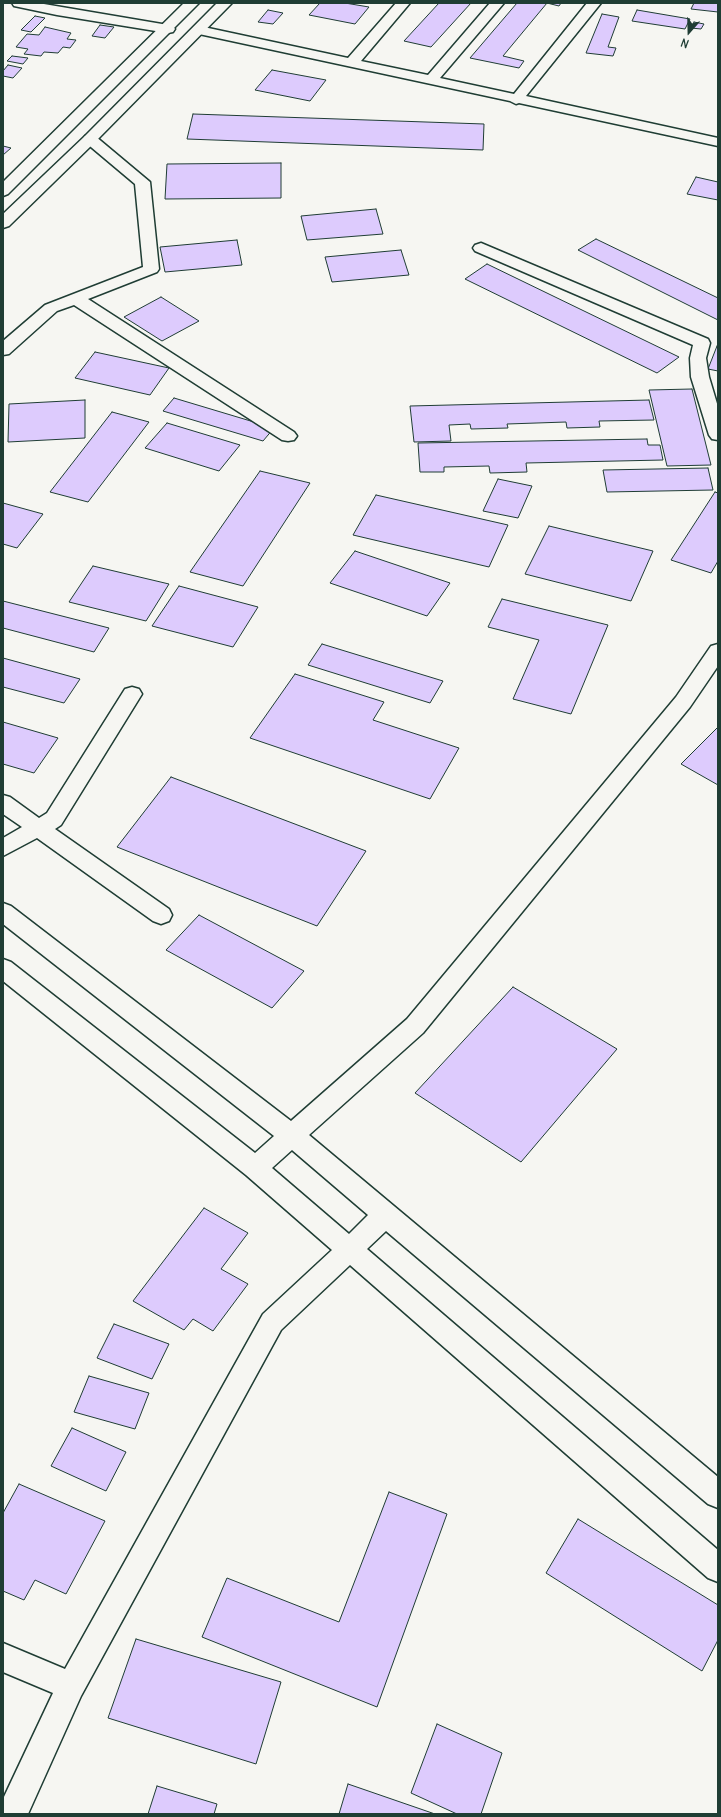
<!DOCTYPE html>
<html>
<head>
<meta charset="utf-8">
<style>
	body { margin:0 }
	#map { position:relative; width:721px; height:1817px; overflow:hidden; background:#f6f6f2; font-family:Delius,sans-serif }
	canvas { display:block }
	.frame { position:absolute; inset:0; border:4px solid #1f3d34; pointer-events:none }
	.north { position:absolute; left:669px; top:12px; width:40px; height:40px; -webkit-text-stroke:3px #f6f6f2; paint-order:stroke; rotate:200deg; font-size:11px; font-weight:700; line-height:16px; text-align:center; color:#1f3d34 }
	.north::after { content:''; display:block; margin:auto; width:14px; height:18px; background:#1f3d34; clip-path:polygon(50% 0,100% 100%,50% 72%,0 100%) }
</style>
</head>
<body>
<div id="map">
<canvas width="721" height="1817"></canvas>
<div class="frame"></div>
<div class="north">N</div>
</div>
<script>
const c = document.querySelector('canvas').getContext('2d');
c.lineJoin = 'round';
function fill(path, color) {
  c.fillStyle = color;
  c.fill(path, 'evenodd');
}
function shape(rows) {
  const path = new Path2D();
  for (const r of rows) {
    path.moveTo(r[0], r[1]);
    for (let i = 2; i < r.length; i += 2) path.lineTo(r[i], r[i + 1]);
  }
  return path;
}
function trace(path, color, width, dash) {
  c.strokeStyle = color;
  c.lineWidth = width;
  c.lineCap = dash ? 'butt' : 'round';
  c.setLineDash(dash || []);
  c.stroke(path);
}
const building = shape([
	[320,3,345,3,369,7,355,24,309,15,320,3],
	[439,3,471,3,431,47,404,41,439,3],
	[517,3,561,3,559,6,547,3,503,56,524,61,519,68,470,58,517,3],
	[694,3,718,3,718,12,691,9,694,3],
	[268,10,283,13,273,24,258,22,268,10],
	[637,10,690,19,685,29,632,21,637,10],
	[602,14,619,17,608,47,616,48,613,56,586,53,602,14],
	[35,16,45,18,31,32,21,30,35,16],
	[694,22,704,24,701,29,691,28,694,22],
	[100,25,114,27,105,38,92,36,100,25],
	[45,27,71,33,67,39,76,40,70,48,63,47,58,53,44,52,41,56,24,54,28,49,16,47,27,34,39,35,45,27],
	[12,56,28,58,23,64,7,61,12,56],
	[8,65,22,68,13,78,3,76,3,71,8,65],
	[272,70,326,80,310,101,255,90,272,70],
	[193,114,484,124,483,150,187,139,193,114],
	[3,146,11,148,3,155,3,146],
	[281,163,281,198,165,199,167,164,281,163],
	[696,177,718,182,718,200,687,194,696,177],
	[376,209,383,234,307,240,301,216,376,209],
	[596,239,718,298,718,320,578,250,596,239],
	[237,240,242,265,165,272,160,247,237,240],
	[401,250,409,275,332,282,325,257,401,250],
	[487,264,679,357,657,373,465,279,487,264],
	[161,297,199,321,162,341,124,317,161,297],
	[717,346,718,346,718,371,708,369,717,346],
	[95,352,169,368,150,395,75,378,95,352],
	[692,389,711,465,667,466,649,390,692,389],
	[174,398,274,428,263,441,163,411,174,398],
	[85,400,85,438,8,442,9,404,85,400],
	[649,400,654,420,599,421,600,427,567,428,566,422,507,424,508,428,471,429,470,424,449,425,451,441,414,442,410,406,649,400],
	[112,412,149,422,88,502,50,492,112,412],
	[167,423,240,445,219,471,145,448,167,423],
	[647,439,648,445,660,445,663,460,526,463,527,472,490,473,489,466,444,467,444,472,420,472,418,443,647,439],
	[708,468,713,490,607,492,603,470,708,468],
	[260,471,310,483,243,586,190,572,260,471],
	[498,479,532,486,518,518,483,511,498,479],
	[715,492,718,493,718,561,711,573,671,560,715,492],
	[376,495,508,525,489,567,353,535,376,495],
	[3,503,43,514,17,548,3,544,3,503],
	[549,526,653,551,631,601,525,574,549,526],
	[355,551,450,583,427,616,330,583,355,551],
	[93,566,169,584,146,621,69,602,93,566],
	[179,586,258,607,233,647,152,626,179,586],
	[502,599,608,625,571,714,513,699,539,640,488,627,502,599],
	[3,601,109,628,94,652,3,628,3,601],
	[322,644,443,681,430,703,308,665,322,644],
	[3,658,80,679,64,703,3,687,3,658],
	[295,674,384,702,373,720,459,748,430,799,250,738,295,674],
	[3,722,58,738,34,773,3,764,3,722],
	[718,727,718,785,681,764,718,727],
	[171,777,366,851,317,926,117,847,171,777],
	[199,915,304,971,272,1008,166,950,199,915],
	[513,987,617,1049,521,1162,415,1093,513,987],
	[204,1208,248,1233,221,1269,248,1284,213,1331,193,1319,184,1330,133,1301,204,1208],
	[114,1324,169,1344,152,1379,97,1358,114,1324],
	[89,1376,149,1393,135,1429,74,1412,89,1376],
	[72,1428,126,1452,106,1491,51,1466,72,1428],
	[19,1484,105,1521,66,1594,35,1580,24,1600,3,1591,3,1513,19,1484],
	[389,1492,447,1514,377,1707,202,1637,227,1578,339,1622,389,1492],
	[578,1519,718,1605,718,1640,702,1671,546,1573,578,1519],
	[136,1639,281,1682,256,1764,108,1718,136,1639],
	[437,1724,502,1753,481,1814,457,1814,411,1793,437,1724],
	[348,1784,435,1814,339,1814,348,1784],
	[157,1786,217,1804,214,1814,148,1814,157,1786]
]);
fill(building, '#ddcbfd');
trace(building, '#1f3d34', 1);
const minor = shape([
	[12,3,38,3,168,25,173,26,175,29,173,32,168,33,57,15,14,6,12,3],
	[396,3,410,3,361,61,428,75,490,3,504,3,440,78,514,94,587,3,601,3,526,96,718,138,718,146,519,103,516,104,510,101,199,34,194,33,192,30,194,27,199,26,348,58,396,3],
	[90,135,95,136,150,182,159,269,157,272,88,299,294,432,297,436,294,440,288,441,282,440,74,305,57,311,9,354,3,355,3,341,45,305,143,267,135,184,85,142,83,139,85,136,90,135],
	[481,243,708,339,710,343,706,358,709,377,718,407,718,440,712,439,709,435,691,377,690,358,693,345,475,251,473,248,475,245,481,243],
	[718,644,718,666,690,707,423,1033,309,1135,718,1477,718,1508,708,1504,386,1231,367,1249,718,1550,718,1582,708,1578,350,1265,281,1330,81,1696,28,1814,3,1814,3,1799,53,1693,3,1672,3,1643,65,1669,263,1314,332,1250,246,1175,3,981,3,959,11,962,255,1153,274,1136,3,924,3,903,11,906,291,1121,407,1019,676,697,711,646,718,644],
	[292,1150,368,1215,349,1234,272,1168,292,1150],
	[132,687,139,689,142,694,61,825,55,829,169,909,172,915,169,921,161,924,153,921,37,838,3,856,3,838,22,827,3,814,3,795,10,797,39,818,47,813,125,689,132,687]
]);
const secondary = shape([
	[184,3,199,3,8,194,3,196,3,182,184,3],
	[217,3,232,3,95,142,9,226,3,228,3,214,85,136,217,3]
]);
trace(minor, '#1f3d34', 3);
trace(secondary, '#1f3d34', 3);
fill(minor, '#f6f6f2');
fill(secondary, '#f6f6f2');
</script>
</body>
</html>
